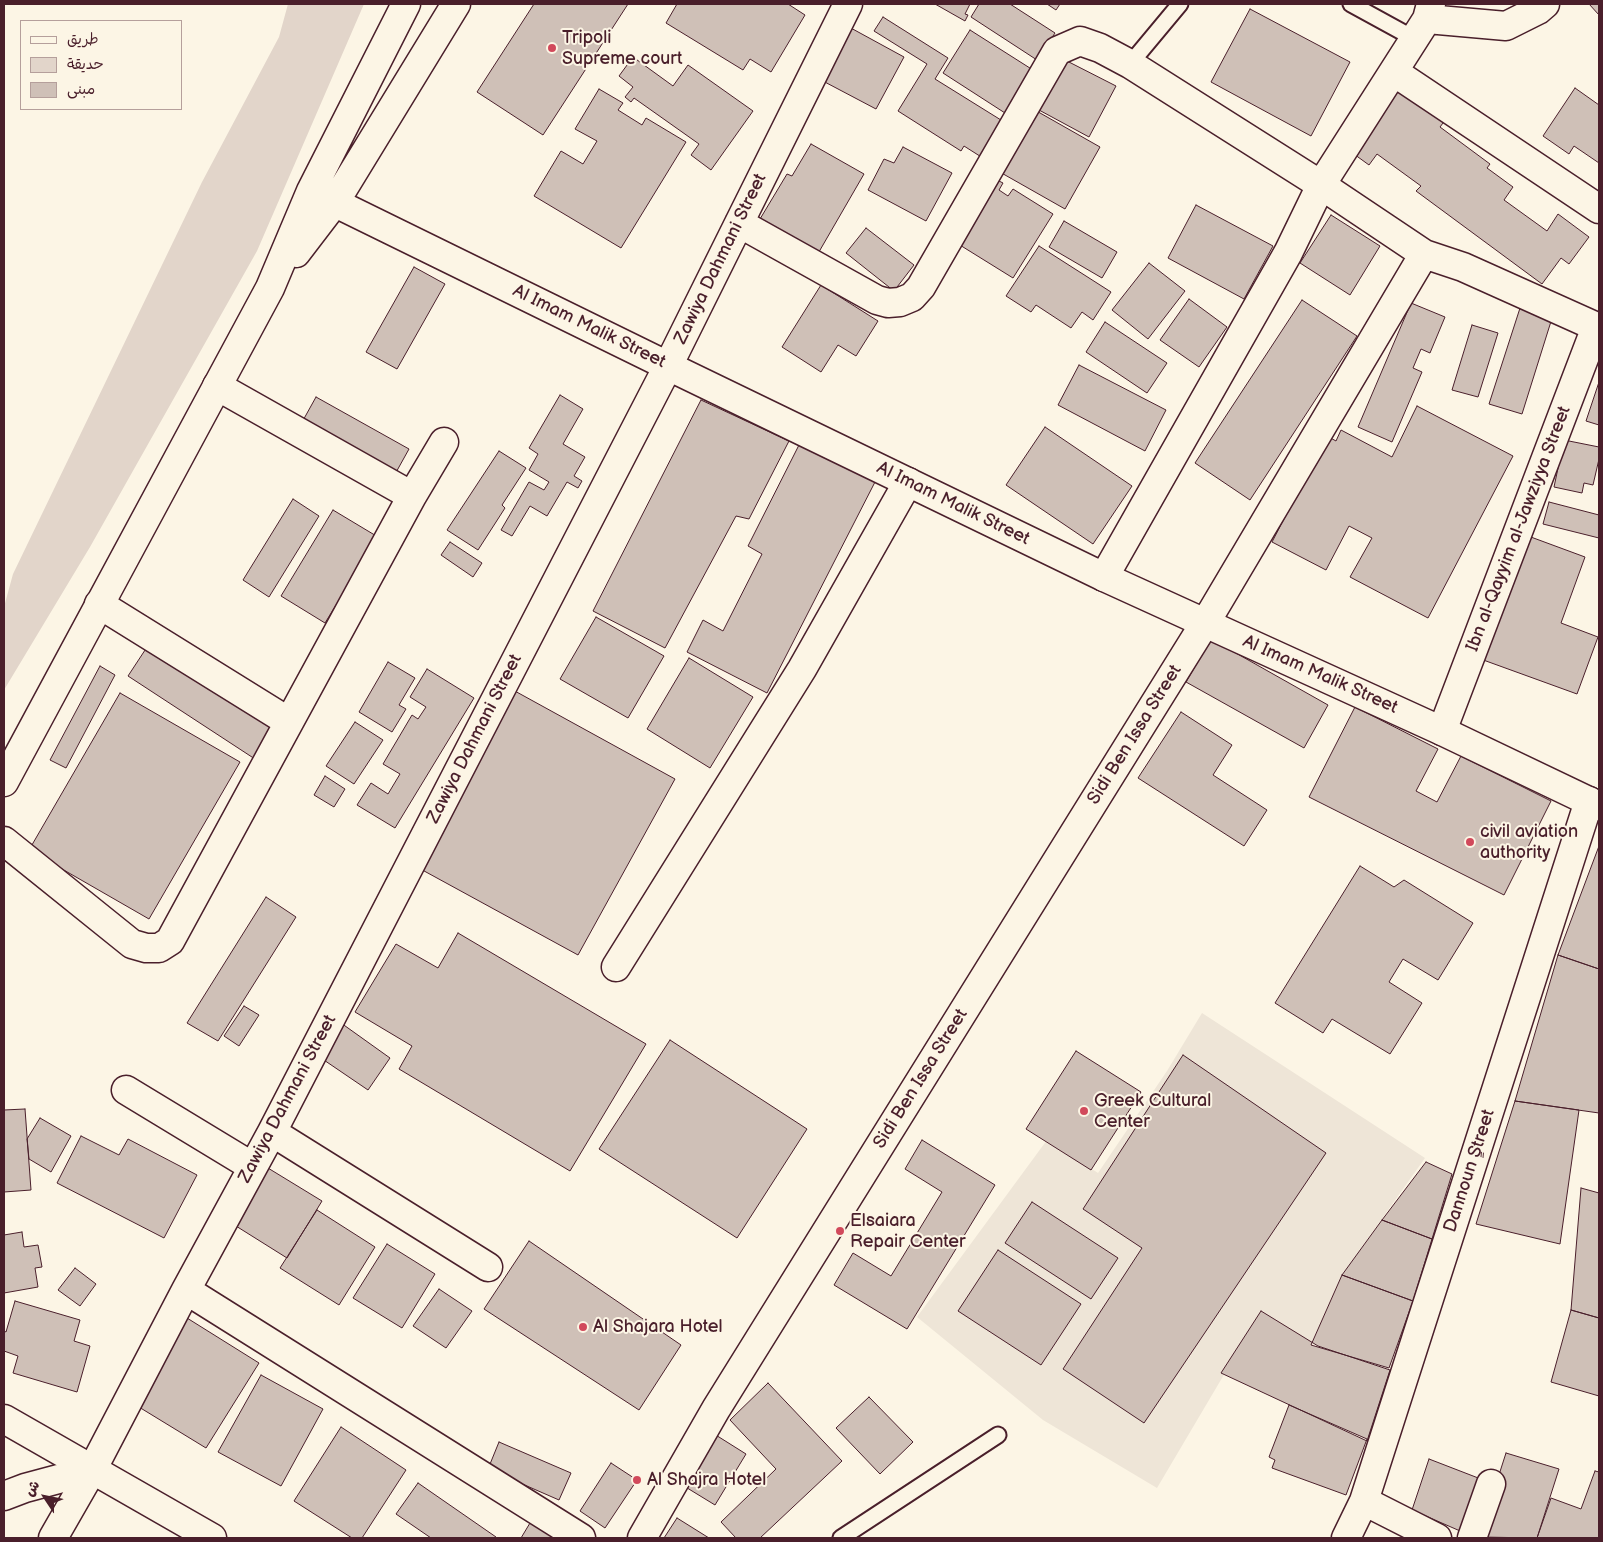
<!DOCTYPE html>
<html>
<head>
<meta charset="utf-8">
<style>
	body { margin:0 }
	#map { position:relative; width:1603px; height:1542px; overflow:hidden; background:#fcf5e5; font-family:"Balsamiq Sans","Playpen Sans Arabic",sans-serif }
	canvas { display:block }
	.frame { position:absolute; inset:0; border:5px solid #4a1f2b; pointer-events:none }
	.legend { position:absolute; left:20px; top:20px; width:162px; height:90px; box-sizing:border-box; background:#fcf5e5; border:1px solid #b59f9b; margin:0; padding:6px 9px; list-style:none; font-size:15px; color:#4a1f2b }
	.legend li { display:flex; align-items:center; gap:10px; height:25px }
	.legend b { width:25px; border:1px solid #b59f9b }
	.north { position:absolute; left:20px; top:1472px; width:50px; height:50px; -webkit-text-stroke:4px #fcf5e5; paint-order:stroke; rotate:304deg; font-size:14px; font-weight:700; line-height:20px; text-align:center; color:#4a1f2b }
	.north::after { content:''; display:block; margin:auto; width:18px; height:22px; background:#4a1f2b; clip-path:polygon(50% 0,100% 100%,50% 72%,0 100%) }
</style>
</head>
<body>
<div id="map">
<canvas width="1603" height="1542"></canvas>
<div class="frame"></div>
<ul class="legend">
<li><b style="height:6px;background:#fcf5e5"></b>طريق</li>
<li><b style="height:14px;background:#e2d5ca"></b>حديقة</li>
<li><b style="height:14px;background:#cfc0b7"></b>مبنى</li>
</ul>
<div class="north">ش</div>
</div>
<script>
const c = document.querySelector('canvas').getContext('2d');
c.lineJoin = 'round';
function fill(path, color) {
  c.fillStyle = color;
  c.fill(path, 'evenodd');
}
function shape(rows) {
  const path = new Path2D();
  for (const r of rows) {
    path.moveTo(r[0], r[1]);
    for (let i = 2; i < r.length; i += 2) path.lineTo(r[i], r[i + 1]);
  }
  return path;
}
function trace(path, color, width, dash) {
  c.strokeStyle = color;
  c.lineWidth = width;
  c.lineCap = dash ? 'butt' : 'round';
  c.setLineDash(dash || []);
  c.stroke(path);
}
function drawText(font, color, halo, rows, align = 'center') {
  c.font = font + ' "Balsamiq Sans",sans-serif';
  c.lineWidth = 4;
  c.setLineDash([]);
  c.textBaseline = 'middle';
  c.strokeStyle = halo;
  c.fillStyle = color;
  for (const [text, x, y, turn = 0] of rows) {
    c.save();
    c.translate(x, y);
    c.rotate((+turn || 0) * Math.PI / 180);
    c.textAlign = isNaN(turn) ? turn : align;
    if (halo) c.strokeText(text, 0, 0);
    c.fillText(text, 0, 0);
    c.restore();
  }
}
fill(shape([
	[1202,1013,1425,1158,1342,1275,1311,1345,1261,1312,1157,1488,1043,1420,917,1317,1047,1140,1098,1173,1167,1071]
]), '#eee5d7');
fill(shape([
	[288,4,364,4,257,251,90,547,4,690,4,607,13,574,202,182,279,37]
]), '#e2d5ca');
const building = shape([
	[534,4,628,4,543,135,477,92,534,4],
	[677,4,788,4,805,15,771,72,750,59,743,70,666,23,677,4],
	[935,4,970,4,965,14,968,15,965,21,935,4],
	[979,4,1010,4,1055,33,1037,60,971,17,979,4],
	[1047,4,1060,4,1056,10,1047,4],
	[1589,4,1599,4,1599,15,1589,4],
	[1250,9,1350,62,1311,136,1211,82,1250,9],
	[883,17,948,58,935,79,1009,125,986,160,964,146,961,151,898,111,927,64,874,31,883,17],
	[849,27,904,57,876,109,821,80,849,27],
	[970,30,1033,70,1005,113,943,73,970,30],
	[633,57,673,86,688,65,753,111,711,170,691,155,699,144,634,98,631,102,625,97,633,87,619,76,633,57],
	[1065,60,1116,86,1089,137,1039,110,1065,60],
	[1399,78,1449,115,1440,127,1490,164,1487,168,1513,187,1504,200,1547,231,1558,214,1589,237,1569,264,1561,258,1542,284,1416,191,1421,186,1377,154,1369,165,1347,149,1399,78],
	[1575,88,1599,105,1599,163,1574,146,1569,154,1543,136,1575,88],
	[599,89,623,103,618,110,642,125,646,118,686,142,621,248,534,196,561,151,583,164,597,141,575,129,599,89],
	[1033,109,1100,147,1065,209,998,171,1033,109],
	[811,144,864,174,816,257,757,224,787,174,792,176,811,144],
	[903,147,952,173,926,221,868,190,884,159,894,163,903,147],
	[995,179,1003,183,999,190,1008,196,1013,189,1053,214,1013,278,955,242,995,179],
	[1196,205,1273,246,1244,299,1168,258,1196,205],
	[1331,215,1380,246,1350,295,1300,263,1331,215],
	[1064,221,1117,252,1102,278,1049,247,1064,221],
	[866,228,914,265,894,291,846,253,866,228],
	[1039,246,1111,292,1093,320,1082,312,1071,328,1036,305,1031,312,1006,296,1039,246],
	[1149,263,1185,291,1148,339,1112,310,1149,263],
	[414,267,445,284,397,369,366,352,414,267],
	[821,285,878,321,856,356,838,345,821,372,782,347,821,285],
	[1189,299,1227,327,1199,367,1160,340,1189,299],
	[1302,300,1357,336,1250,500,1195,463,1302,300],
	[1411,303,1445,317,1430,353,1421,349,1413,368,1422,372,1392,442,1358,427,1411,303],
	[1521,305,1553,315,1522,414,1489,404,1521,305],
	[1105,322,1167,363,1147,393,1086,352,1105,322],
	[1472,325,1498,333,1478,397,1452,390,1472,325],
	[1079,365,1166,410,1145,451,1058,405,1079,365],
	[1599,382,1599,425,1586,421,1599,382],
	[560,395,583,409,563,444,585,457,574,476,582,481,578,488,567,482,547,516,530,506,512,536,501,530,529,482,544,490,549,482,529,470,538,454,529,448,560,395],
	[316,397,409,449,394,476,301,424,316,397],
	[701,400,789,441,749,519,736,516,665,648,593,611,701,400],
	[1417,406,1513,456,1428,618,1350,577,1372,538,1349,526,1326,570,1272,542,1327,436,1336,441,1341,430,1392,457,1417,406],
	[1045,427,1132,486,1093,544,1006,485,1045,427],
	[1564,440,1599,447,1599,459,1593,485,1584,483,1582,493,1554,487,1564,440],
	[800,443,875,482,767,693,687,652,703,620,723,631,762,554,748,546,800,443],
	[499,451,526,468,502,505,505,508,478,550,447,530,499,451],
	[293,499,319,516,269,597,243,580,293,499],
	[1549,502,1599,515,1599,538,1543,524,1549,502],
	[333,510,378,537,325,623,281,596,333,510],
	[1520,533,1585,557,1561,623,1598,637,1577,694,1475,657,1520,533],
	[450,542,482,563,473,577,441,555,450,542],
	[596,617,664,656,628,718,560,679,596,617],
	[1211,639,1328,705,1304,748,1186,682,1211,639],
	[151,641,281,726,258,761,128,676,151,641],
	[689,658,753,697,710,768,647,729,689,658],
	[388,662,415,678,399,705,406,709,392,732,359,712,388,662],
	[100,666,115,675,66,768,50,760,100,666],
	[427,669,474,698,395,828,357,805,371,783,388,794,400,774,383,764,412,715,418,719,426,707,410,697,427,669],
	[513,690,675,779,578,955,415,866,513,690],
	[120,693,240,762,149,919,29,850,120,693],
	[1355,707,1438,749,1416,791,1437,802,1461,756,1551,801,1504,895,1309,797,1355,707],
	[1181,712,1232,745,1213,775,1267,810,1244,846,1138,778,1181,712],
	[355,722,383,740,354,784,326,766,355,722],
	[325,776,345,789,334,807,314,795,325,776],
	[1599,846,1599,969,1558,955,1599,846],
	[1360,866,1394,887,1404,880,1473,923,1438,980,1403,959,1389,982,1422,1003,1390,1054,1332,1019,1323,1033,1275,1003,1360,866],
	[266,897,296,917,218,1041,187,1023,266,897],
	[458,933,646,1044,570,1171,399,1069,412,1046,355,1012,396,944,438,968,458,933],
	[1558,955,1599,969,1599,1113,1515,1101,1558,955],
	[244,1006,259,1015,239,1046,224,1036,244,1006],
	[341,1023,390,1058,368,1090,318,1056,341,1023],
	[670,1040,807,1129,737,1238,599,1149,670,1040],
	[1076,1051,1141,1092,1091,1170,1026,1129,1076,1051],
	[1183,1055,1326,1153,1144,1423,1063,1369,1142,1248,1083,1209,1183,1055],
	[1515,1101,1579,1110,1560,1244,1476,1224,1515,1101],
	[25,1109,31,1190,4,1192,4,1110,25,1109],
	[40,1118,71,1136,51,1172,29,1159,27,1139,40,1118],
	[81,1136,119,1155,128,1139,197,1175,164,1238,57,1183,81,1136],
	[922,1140,995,1185,907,1329,834,1285,853,1253,891,1276,942,1192,905,1169,922,1140],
	[1426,1162,1452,1174,1432,1239,1382,1220,1426,1162],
	[263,1165,322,1201,287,1258,228,1221,263,1165],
	[1581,1188,1599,1193,1599,1318,1571,1310,1581,1188],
	[1032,1202,1118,1258,1091,1299,1005,1243,1032,1202],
	[317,1210,375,1247,339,1305,280,1268,317,1210],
	[1382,1220,1432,1239,1413,1301,1342,1275,1382,1220],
	[22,1232,24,1247,38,1245,42,1267,35,1268,38,1287,4,1293,4,1235,22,1232],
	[529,1241,681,1345,639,1410,484,1309,529,1241],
	[387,1244,435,1274,402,1328,353,1298,387,1244],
	[998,1250,1081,1304,1041,1365,958,1311,998,1250],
	[75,1268,96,1284,80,1306,58,1290,75,1268],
	[1342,1275,1413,1301,1389,1368,1311,1345,1342,1275],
	[439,1289,472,1311,446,1348,413,1326,439,1289],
	[15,1301,80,1320,74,1341,90,1346,77,1392,13,1373,18,1356,4,1351,4,1331,6,1332,15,1301],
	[1571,1310,1599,1318,1599,1396,1551,1382,1571,1310],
	[1261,1311,1318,1346,1390,1370,1367,1441,1221,1373,1261,1311],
	[187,1318,259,1363,206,1448,134,1404,187,1318],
	[261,1375,323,1409,281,1486,218,1452,261,1375],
	[768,1383,842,1461,760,1538,736,1538,721,1522,776,1469,730,1420,768,1383],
	[869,1397,913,1442,880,1474,836,1428,869,1397],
	[1289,1405,1367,1439,1346,1495,1272,1468,1275,1460,1269,1457,1289,1405],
	[341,1427,406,1470,362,1538,352,1538,294,1501,341,1427],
	[711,1432,746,1454,715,1505,679,1483,711,1432],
	[499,1442,571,1473,559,1500,488,1469,499,1442],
	[1506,1453,1559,1469,1537,1538,1479,1537,1506,1453],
	[1429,1459,1486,1481,1467,1534,1412,1510,1429,1459],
	[611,1463,637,1480,605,1528,580,1511,611,1463],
	[1595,1471,1599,1472,1599,1538,1537,1538,1551,1498,1581,1509,1595,1471],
	[418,1483,496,1537,495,1538,431,1538,396,1514,418,1483],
	[536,1513,578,1538,521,1538,536,1513],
	[677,1518,709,1538,664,1538,677,1518]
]);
fill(building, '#cfc0b7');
trace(building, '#4a1f2b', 1);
const lane = shape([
	[1351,4,1415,39],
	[1130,64,1180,4],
	[841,1538,998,1435]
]);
const street = shape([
	[1427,19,1506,26,1538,10,1545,4],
	[1394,72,1599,209],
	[739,223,877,300,888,303,900,302,912,297,921,287,1057,51,1080,41,1100,48,1130,64,1321,185,1424,254,1463,267,1599,328],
	[217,386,412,496],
	[1104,577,1288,253,1321,185,1427,19,1431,4],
	[99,604,289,722],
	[1442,731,1596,327],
	[4,841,132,944,146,948,159,948,170,941,412,496,444,442],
	[616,967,802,669,908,482],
	[126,1090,253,1167],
	[272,1132,488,1267],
	[186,1290,581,1538],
	[1364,1501,1437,1538],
	[53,1538,92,1470,186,1290,272,1132,668,366,848,4],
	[642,1538,716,1409,1213,610,1424,254],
	[1346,1538,1364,1501,1589,801],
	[1472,1538,1491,1484]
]);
const secondary = shape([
	[311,191,668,366,1104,577,1442,731,1599,806],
	[296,253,335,202,456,4],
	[4,782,270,288,311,191,406,4],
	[4,1419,212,1538],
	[4,1496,25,1488,92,1470]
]);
trace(lane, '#4a1f2b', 19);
trace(street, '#4a1f2b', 31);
trace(secondary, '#4a1f2b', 31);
trace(lane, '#fcf5e5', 15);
trace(street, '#fcf5e5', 28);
trace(secondary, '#fcf5e5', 28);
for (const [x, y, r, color] of [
	[552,48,5,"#d1495b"],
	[1470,842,5,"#d1495b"],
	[1084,1111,5,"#d1495b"],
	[840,1231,5,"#d1495b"],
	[583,1327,5,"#d1495b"],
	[637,1480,5,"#d1495b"]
]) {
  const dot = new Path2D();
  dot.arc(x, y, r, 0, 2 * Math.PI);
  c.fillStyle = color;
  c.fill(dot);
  trace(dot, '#fcf5e5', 2);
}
drawText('18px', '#4a1f2b', '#fcf5e5', [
	["Tripoli",562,38],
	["Supreme court",562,59],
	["civil aviation",1480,832],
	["authority",1480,853],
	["Greek Cultural",1094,1101],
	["Center",1094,1122],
	["Elsaiara",850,1221],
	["Repair Center",850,1242],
	["Al Shajara Hotel",593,1327],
	["Al Shajra Hotel",647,1480]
], 'left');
drawText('18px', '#4a1f2b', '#fcf5e5', [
	["Zawiya Dahmani Street",721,259,-64],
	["Al Imam Malik Street",589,327,26],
	["Al Imam Malik Street",953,504,26],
	["Ibn al-Qayyim al-Jawziyya Street",1519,529,-69],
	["Al Imam Malik Street",1320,675,24],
	["Sidi Ben Issa Street",1135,735,-58],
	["Zawiya Dahmani Street",475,739,-63],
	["Sidi Ben Issa Street",921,1079,-58],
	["Zawiya Dahmani Street",288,1099,-62],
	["Dannoun ٍStreet",1470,1171,-72]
]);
</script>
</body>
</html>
